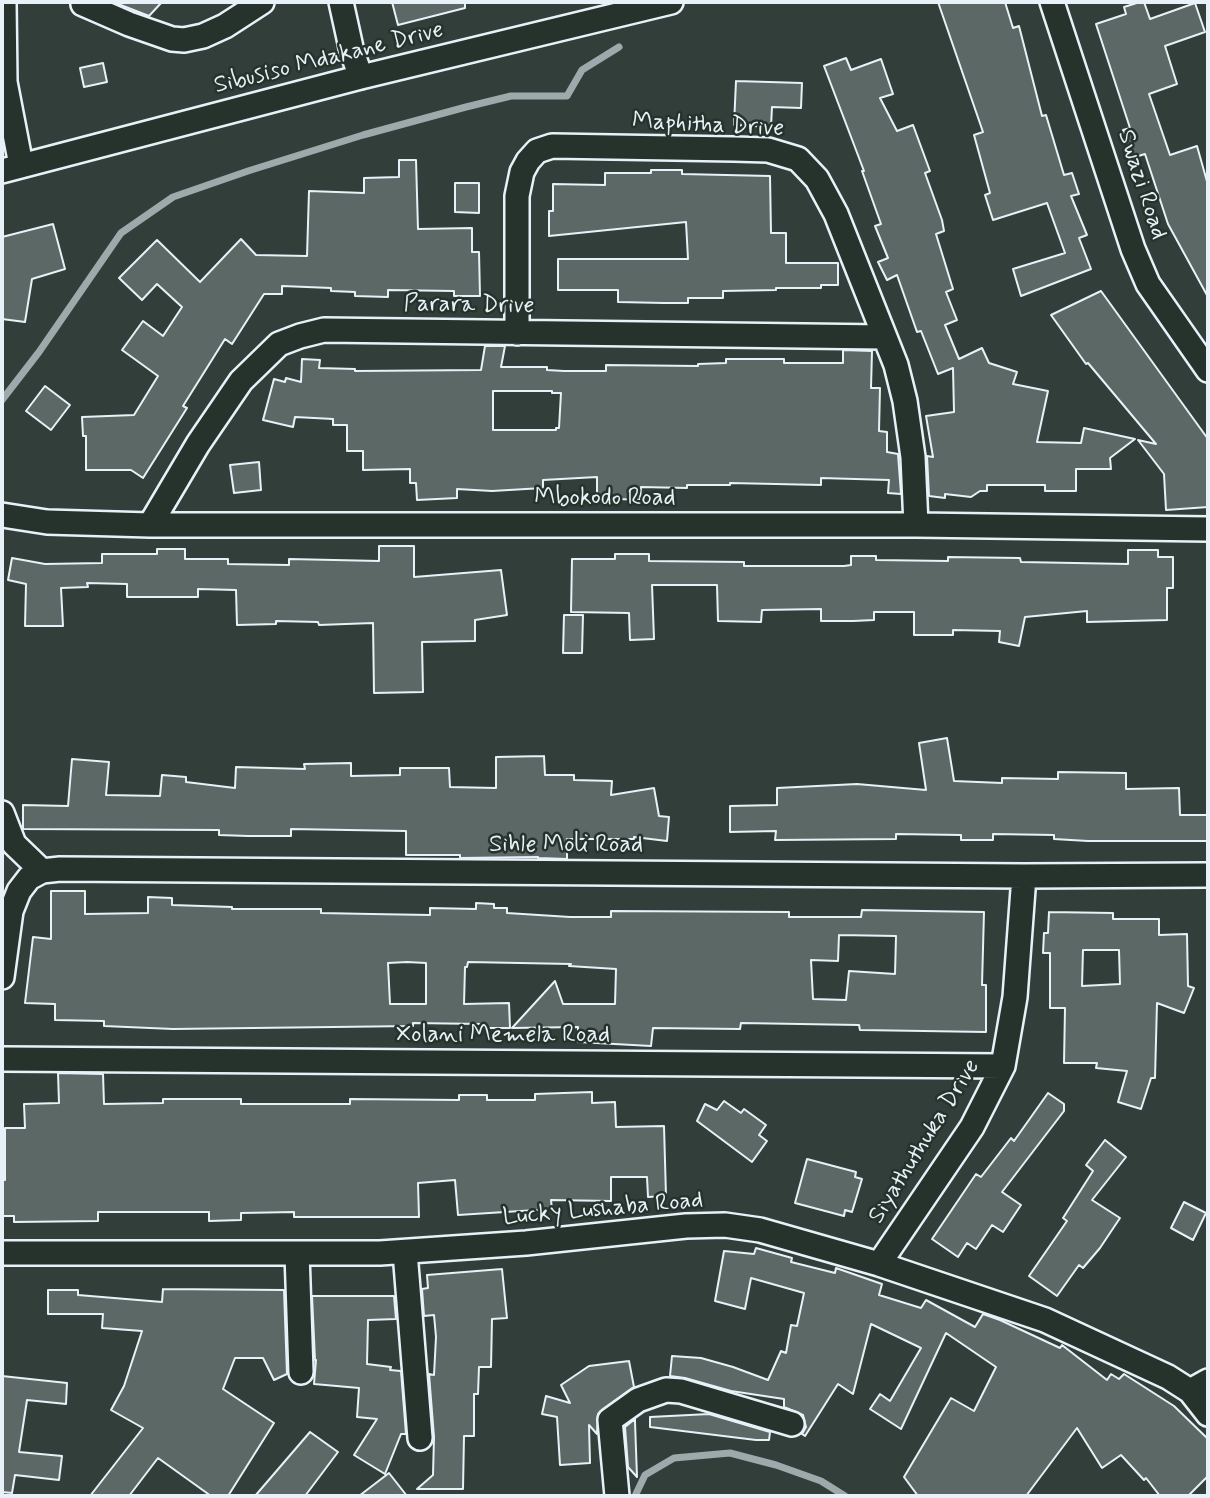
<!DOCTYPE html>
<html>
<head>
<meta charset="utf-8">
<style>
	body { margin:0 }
	#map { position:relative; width:1210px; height:1498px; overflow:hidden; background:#323e39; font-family:Mynerve,sans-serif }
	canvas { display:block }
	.frame { position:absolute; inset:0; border:4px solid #e8f1f8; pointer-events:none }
</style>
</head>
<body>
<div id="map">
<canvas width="1210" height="1498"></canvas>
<div class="frame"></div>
</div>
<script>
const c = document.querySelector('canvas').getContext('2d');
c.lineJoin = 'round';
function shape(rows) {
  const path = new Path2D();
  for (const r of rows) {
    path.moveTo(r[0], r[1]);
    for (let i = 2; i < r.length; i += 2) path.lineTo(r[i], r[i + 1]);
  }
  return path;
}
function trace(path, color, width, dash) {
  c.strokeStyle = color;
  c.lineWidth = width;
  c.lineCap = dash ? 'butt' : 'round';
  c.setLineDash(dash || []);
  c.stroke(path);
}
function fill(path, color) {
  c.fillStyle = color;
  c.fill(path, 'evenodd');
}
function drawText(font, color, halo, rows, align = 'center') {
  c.font = font + ' Mynerve,sans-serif';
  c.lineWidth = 5;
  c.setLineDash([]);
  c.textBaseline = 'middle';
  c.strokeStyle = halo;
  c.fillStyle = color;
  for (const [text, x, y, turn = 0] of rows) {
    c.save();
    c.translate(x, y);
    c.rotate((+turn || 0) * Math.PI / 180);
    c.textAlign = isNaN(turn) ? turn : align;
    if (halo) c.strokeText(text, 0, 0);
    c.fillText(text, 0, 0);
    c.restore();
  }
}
trace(shape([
	[2,400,39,352,121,233,173,197,248,171,363,135,466,107,511,96,567,96,582,70,619,47],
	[635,1496,645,1475,674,1458,730,1453,776,1465,821,1481,845,1496]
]), '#9ea9ab', 7);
const building = shape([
	[113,2,162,2,149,16,113,2],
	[392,2,465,2,465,8,398,25,392,2],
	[938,2,1005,2,1013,28,1019,26,1042,116,1046,115,1064,175,1072,173,1079,194,1071,196,1087,235,1079,238,1091,269,1021,296,1013,269,1065,253,1047,203,993,220,985,195,990,193,974,135,983,132,938,2],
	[1140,2,1144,2,1150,19,1195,3,1205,32,1165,46,1177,84,1149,94,1170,155,1197,146,1208,185,1208,297,1168,224,1145,154,1132,158,1123,130,1130,128,1096,24,1126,14,1124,7,1140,2],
	[846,58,851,70,881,59,893,94,880,98,897,131,913,125,930,171,925,173,942,220,944,231,936,234,953,289,946,292,957,320,945,325,959,359,982,348,989,363,1017,372,1013,384,1048,391,1037,442,1081,443,1084,428,1135,439,1110,458,1111,469,1076,469,1076,491,1045,491,1045,485,987,485,987,491,980,491,971,497,945,494,945,498,929,496,927,456,933,457,926,416,954,412,953,368,938,374,921,331,917,332,897,275,887,280,878,262,888,258,875,226,881,224,862,171,864,171,824,66,846,58],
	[103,63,107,82,84,87,80,68,103,63],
	[736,81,802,83,801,108,772,107,771,127,734,125,736,81],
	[399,160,416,160,418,229,472,228,472,252,479,252,480,296,454,296,454,291,388,290,388,297,355,296,355,292,331,291,331,288,282,286,282,294,264,294,232,344,225,339,183,406,187,408,143,478,131,470,86,470,86,436,83,436,82,417,134,415,158,376,122,350,143,321,163,336,182,307,157,284,142,300,119,278,157,240,200,282,241,239,256,255,307,256,309,191,364,193,364,178,399,177,399,160],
	[651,170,682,170,682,174,770,176,771,233,786,233,786,263,838,263,838,285,821,285,821,288,776,288,776,290,723,291,723,298,688,298,688,303,664,303,618,302,618,290,558,290,558,259,688,259,686,222,549,236,549,211,553,211,553,184,605,185,605,173,651,173,651,170],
	[455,183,479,183,479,213,455,212,455,183],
	[53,224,65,269,32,279,25,322,2,319,2,237,53,224],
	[1101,291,1208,439,1208,507,1166,510,1164,474,1138,440,1156,444,1088,363,1086,364,1051,315,1101,291],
	[485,346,505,346,501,367,547,367,547,370,564,371,606,371,606,365,698,366,698,364,726,363,726,359,784,359,784,363,843,363,843,350,872,351,871,388,880,388,879,431,887,432,887,452,898,454,901,494,888,493,889,480,821,478,821,485,730,483,730,485,687,485,687,488,641,487,640,500,597,498,597,477,543,480,543,488,492,491,457,489,457,498,417,500,416,483,410,483,410,469,363,470,363,451,347,451,347,425,333,425,333,419,295,417,293,427,263,420,274,379,285,382,286,378,301,382,302,359,320,360,319,368,355,369,355,371,481,370,485,346],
	[493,391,552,391,552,393,561,393,559,428,556,428,556,430,493,430,493,391],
	[45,386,70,405,51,430,26,411,45,386],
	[259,462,261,490,234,493,230,465,259,462],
	[379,546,414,546,414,577,501,570,507,615,475,620,475,641,422,642,423,692,374,693,373,623,319,625,318,622,276,621,276,624,237,625,236,590,198,589,198,597,127,597,127,584,87,583,88,587,61,588,63,626,25,626,26,584,8,580,12,558,45,564,102,563,102,554,157,554,157,549,185,549,185,559,228,559,228,564,289,565,289,559,379,561,379,546],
	[1128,550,1158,550,1158,557,1173,557,1173,588,1167,588,1167,620,1087,622,1087,611,1025,617,1019,646,999,642,1000,631,953,630,953,635,914,635,914,612,874,612,874,620,853,621,821,621,821,609,762,610,761,622,718,621,717,585,652,585,654,639,630,640,629,613,571,612,572,559,615,559,615,554,649,554,649,561,744,562,744,566,844,566,851,565,851,556,876,556,876,560,948,561,948,557,1020,558,1021,562,1128,564,1128,550],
	[564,615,583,615,582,653,563,653,564,615],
	[947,738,954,781,1002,783,1002,778,1058,779,1058,772,1126,773,1126,789,1179,788,1180,815,1208,815,1208,841,1088,841,1054,839,1054,835,993,834,993,840,961,840,961,835,896,834,896,839,775,840,776,831,730,832,730,806,777,805,777,788,857,784,926,790,919,743,947,738],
	[544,756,545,775,574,775,574,780,612,781,611,795,654,788,659,816,669,817,667,841,634,837,634,839,567,839,567,859,538,858,538,857,460,858,460,855,406,855,406,831,291,829,291,836,248,836,219,835,219,830,23,829,23,805,68,806,72,759,109,762,106,795,160,796,162,775,186,777,186,782,235,788,236,767,305,769,304,764,351,763,351,776,400,775,400,768,449,768,450,787,496,788,496,757,544,756],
	[51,891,85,891,85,914,148,913,148,897,172,898,172,905,232,907,232,909,321,909,321,913,371,914,430,915,430,908,476,909,476,903,494,904,494,908,507,908,507,913,570,917,611,917,611,911,789,912,789,917,861,917,862,910,984,912,982,985,986,985,986,1032,860,1030,859,1025,741,1023,740,1029,653,1028,651,1046,578,1042,578,1027,512,1028,555,981,563,1004,615,1004,616,969,569,966,571,964,468,962,467,967,465,967,464,1004,509,1003,510,1028,481,1028,481,1024,413,1023,413,1026,173,1029,104,1026,104,1021,55,1020,55,1004,25,1003,33,937,51,939,51,891],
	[839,935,896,936,895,974,849,971,846,1000,813,999,811,960,838,961,839,935],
	[407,962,426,963,426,1004,390,1004,388,963,407,962],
	[1049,912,1113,913,1113,919,1159,919,1159,935,1187,934,1188,986,1194,988,1184,1013,1157,1003,1155,1078,1151,1078,1141,1109,1118,1102,1127,1071,1096,1068,1097,1063,1064,1063,1065,1008,1050,1008,1050,953,1043,953,1044,933,1048,933,1049,912],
	[1083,950,1119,950,1120,984,1082,986,1083,950],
	[58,1073,103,1074,104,1104,163,1103,163,1099,241,1099,241,1104,350,1104,350,1099,459,1100,459,1095,487,1095,487,1100,535,1100,535,1094,592,1092,592,1103,615,1102,616,1127,664,1126,666,1196,648,1197,647,1177,611,1177,611,1201,551,1200,552,1209,458,1215,455,1180,418,1183,419,1217,294,1217,294,1212,241,1213,241,1220,209,1221,209,1212,98,1212,98,1221,14,1222,14,1216,2,1216,2,1180,5,1180,5,1128,25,1128,24,1104,59,1103,58,1073],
	[1048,1093,1064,1104,1064,1111,1002,1192,1021,1205,1003,1232,992,1225,976,1249,967,1243,958,1257,932,1239,976,1174,981,1177,1011,1138,1014,1141,1048,1093],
	[724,1101,741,1113,744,1109,766,1125,759,1135,767,1141,752,1162,697,1121,705,1104,717,1110,724,1101],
	[1105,1140,1126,1157,1092,1200,1120,1218,1100,1248,1083,1268,1079,1265,1057,1296,1029,1276,1067,1221,1063,1218,1093,1171,1086,1165,1105,1140],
	[807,1159,856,1172,855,1177,862,1179,852,1212,845,1210,844,1216,795,1203,807,1159],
	[1184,1202,1206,1213,1193,1240,1171,1228,1184,1202],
	[756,1248,792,1258,791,1262,835,1273,836,1268,882,1284,879,1295,921,1308,926,1300,975,1327,983,1314,1000,1320,1060,1348,1062,1345,1107,1380,1111,1374,1119,1379,1124,1374,1174,1406,1208,1439,1208,1476,1188,1496,1160,1496,1146,1478,1144,1480,1121,1455,1102,1468,1077,1428,1026,1496,918,1496,904,1477,951,1398,974,1411,996,1367,946,1333,901,1429,870,1409,880,1394,890,1401,921,1348,871,1324,853,1394,838,1384,805,1436,802,1434,806,1427,803,1415,784,1407,784,1399,731,1391,685,1378,670,1376,672,1356,701,1358,733,1367,768,1380,781,1351,786,1353,791,1325,797,1326,804,1293,751,1278,745,1309,715,1301,724,1251,754,1254,756,1248],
	[502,1269,507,1318,492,1319,491,1367,479,1367,478,1394,474,1394,474,1436,464,1436,463,1489,417,1489,433,1475,434,1437,429,1374,434,1375,436,1337,434,1315,424,1316,422,1289,428,1288,427,1275,502,1269],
	[163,1289,284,1290,287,1374,274,1380,263,1358,235,1358,223,1389,274,1423,228,1496,211,1496,158,1458,129,1496,90,1496,143,1428,111,1410,124,1386,142,1331,102,1328,103,1314,48,1314,48,1290,78,1290,78,1295,162,1302,163,1289],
	[312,1296,394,1296,396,1319,368,1320,367,1364,391,1367,390,1370,401,1371,406,1434,401,1434,385,1474,354,1455,377,1419,357,1417,359,1388,314,1384,316,1360,315,1360,312,1296],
	[629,1361,634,1387,598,1414,597,1434,589,1425,590,1463,560,1465,557,1417,542,1414,546,1396,570,1403,561,1385,589,1366,629,1361],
	[2,1376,67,1383,66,1404,27,1400,19,1452,62,1456,59,1480,15,1475,12,1493,2,1492,2,1376],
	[709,1414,770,1432,769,1440,756,1440,650,1427,650,1417,709,1414],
	[635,1419,635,1422,637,1477,628,1467,625,1427,635,1419],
	[310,1432,338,1452,305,1496,255,1496,310,1432],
	[389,1473,407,1496,359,1496,389,1473]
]);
fill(building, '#5c6865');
trace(building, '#e8f1f8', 2);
const minor = shape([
	[4,2,5,82,21,165],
	[341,2,352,52,361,77],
	[1052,2,1133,249,1148,284,1208,370],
	[83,4,129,24,172,39,184,40,203,36,225,26,262,2],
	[2,171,361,77,671,2],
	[517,333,517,196,522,172,528,161,537,151,552,146,734,149,768,150,798,159,817,179,836,214,896,365,905,401,913,457,916,525],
	[2,515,47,522,150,525,916,525,1208,529],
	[150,525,198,444,241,381,279,344,300,336,324,330,884,337],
	[2,813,14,844,42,871],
	[2,977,11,911,19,891,29,878,42,871,60,869,1024,876,1208,875],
	[2,1059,1003,1066],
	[405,1252,420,1438],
	[2,1253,380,1253,526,1243,686,1226,725,1225,760,1230,879,1264,1045,1320,1168,1377,1190,1391,1208,1414],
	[297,1253,301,1372],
	[879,1264,972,1127,1003,1066,1015,997,1024,876],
	[1190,1391,1208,1381],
	[617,1496,610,1420,638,1400,666,1390,681,1391,792,1424]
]);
trace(minor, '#e8f1f8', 28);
trace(minor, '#26332d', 23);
drawText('24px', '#e8f1f8', '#26332d', [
	["Sibusiso Mdakane Drive",329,59,-14],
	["Maphitha Drive",708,126,3],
	["Swazi Road",1141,185,72],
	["Parara Drive",469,306,1],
	["Mbokodo Road",605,499],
	["Sihle Moli Road",566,846],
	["Xolani Memela Road",503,1036],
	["Siyathuthuka Drive",925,1142,-58],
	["Lucky Lushaba Road",603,1210,-5]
]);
</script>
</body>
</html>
